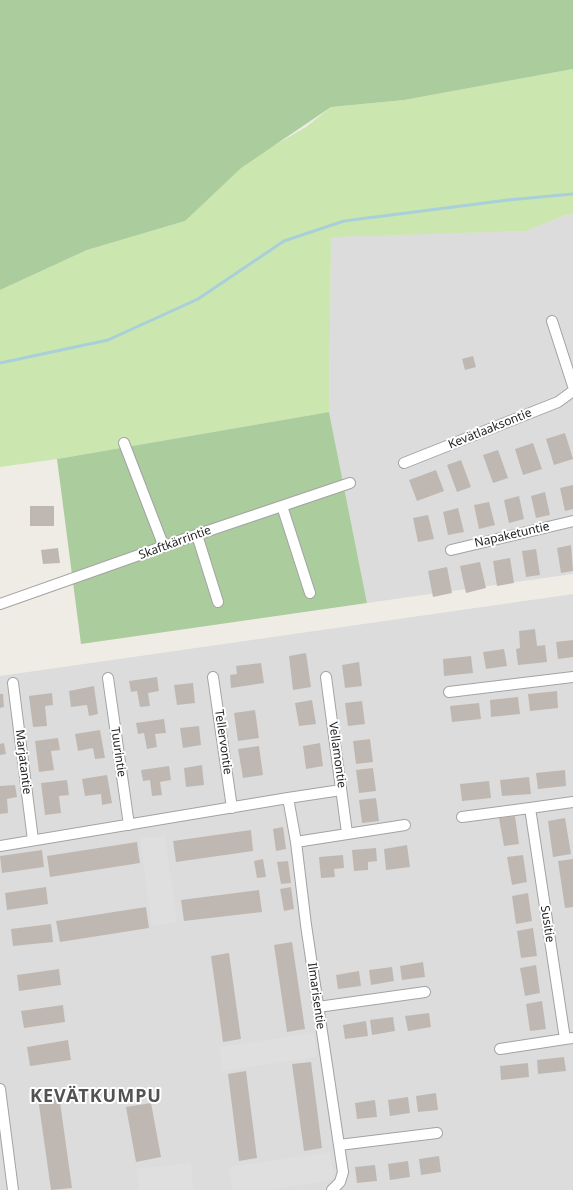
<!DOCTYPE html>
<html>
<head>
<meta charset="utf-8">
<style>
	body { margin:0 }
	canvas { display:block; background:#efece6 }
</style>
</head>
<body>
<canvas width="573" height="1190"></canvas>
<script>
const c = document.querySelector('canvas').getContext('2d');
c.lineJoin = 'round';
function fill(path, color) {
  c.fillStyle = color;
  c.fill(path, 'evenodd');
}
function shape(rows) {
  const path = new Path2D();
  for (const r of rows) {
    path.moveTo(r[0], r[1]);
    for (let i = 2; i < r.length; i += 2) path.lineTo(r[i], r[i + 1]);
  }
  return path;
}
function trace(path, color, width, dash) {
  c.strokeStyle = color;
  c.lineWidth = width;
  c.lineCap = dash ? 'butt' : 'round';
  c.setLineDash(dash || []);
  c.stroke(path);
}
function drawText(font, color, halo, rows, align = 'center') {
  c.font = font + ' "Noto Sans",sans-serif';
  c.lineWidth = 4;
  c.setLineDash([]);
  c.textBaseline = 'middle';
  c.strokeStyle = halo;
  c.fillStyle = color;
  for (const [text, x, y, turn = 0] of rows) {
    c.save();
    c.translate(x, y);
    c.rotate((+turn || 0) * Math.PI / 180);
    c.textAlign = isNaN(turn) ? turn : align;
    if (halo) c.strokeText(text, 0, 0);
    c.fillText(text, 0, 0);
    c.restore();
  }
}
fill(shape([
	[573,214,573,574,367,603,329,412,331,236,525,231,563,216],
	[573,594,573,1190,0,1190,0,676]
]), '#dddcdc');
fill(shape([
	[573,69,573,214,563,216,526,231,331,237,329,412,57,459,0,467,0,290,87,250,185,221,239,166,306,127,331,107,404,100]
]), '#cbe6af');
fill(shape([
	[0,0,573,0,573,69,404,100,331,107,241,168,185,221,87,250,0,290],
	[329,412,367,603,81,644,57,459]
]), '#abcc9d');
fill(shape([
	[165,836,177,922,152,926,140,839],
	[314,1033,317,1057,222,1071,219,1047],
	[330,1152,334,1180,264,1190,233,1190,229,1167],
	[191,1163,193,1190,139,1190,137,1169]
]), '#dfdfdf');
trace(shape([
	[0,363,108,340,198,299,284,241,344,221,508,200,573,194]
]), '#a9cfda', 3);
fill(shape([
	[473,356,476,367,465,370,462,359],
	[565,433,573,459,554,465,546,439],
	[533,443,542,469,523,475,515,449],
	[498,450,508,478,493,483,483,455],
	[461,460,471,487,457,492,447,465],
	[436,470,444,491,417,501,409,480],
	[573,485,573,509,565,511,560,488],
	[545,492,550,515,536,518,531,496],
	[519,496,524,519,509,523,504,500],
	[489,502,495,525,479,529,474,505],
	[30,506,54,506,54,526,30,526],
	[458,508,464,532,448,535,443,512],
	[428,515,434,539,418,542,413,518],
	[571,545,573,571,561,573,557,548],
	[58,548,60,563,43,564,41,550],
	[536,549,540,575,526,577,522,551],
	[510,558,514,583,497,586,493,561],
	[480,562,486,588,466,593,460,566],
	[447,567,452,593,433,597,428,571],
	[535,629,537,646,545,645,547,662,518,665,516,649,520,648,519,631],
	[573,640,573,657,558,659,556,642],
	[504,649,507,666,486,669,483,652],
	[306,653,311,687,293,690,289,656],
	[471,656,473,673,444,676,443,659],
	[359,662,362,686,345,688,342,665],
	[261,663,264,683,231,688,230,675,237,674,236,666],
	[157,677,159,691,148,693,150,706,140,707,137,691,131,692,129,681],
	[193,683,195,703,177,705,174,685],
	[94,686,98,714,89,716,87,705,71,707,69,691],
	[557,691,558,708,530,711,528,694],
	[52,693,53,705,45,706,47,726,33,727,29,696],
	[0,694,3,694,4,707,0,708],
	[518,697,520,714,491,717,490,700],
	[312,700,316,724,299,726,295,703],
	[362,701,365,724,348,726,345,703],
	[479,703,481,719,452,722,450,706],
	[255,710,259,738,238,741,234,713],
	[164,719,166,733,155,734,157,747,147,749,144,733,138,734,136,723],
	[199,726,201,745,183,748,180,728],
	[100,730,105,758,95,759,93,748,78,751,75,734],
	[58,738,60,750,51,751,54,770,39,772,35,741],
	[370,739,373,762,356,764,353,741],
	[4,743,6,754,0,755,0,744],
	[320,743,323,766,306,769,303,746],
	[259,746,263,775,243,778,238,749],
	[202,765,204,785,186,787,184,768],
	[169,766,171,780,160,782,162,795,152,796,150,780,143,781,141,770],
	[373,768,376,791,359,793,356,770],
	[565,770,566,786,538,789,536,773],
	[107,775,112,803,102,805,101,794,85,796,82,779],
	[529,777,531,794,502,796,500,780],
	[67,780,69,795,59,796,61,813,45,815,41,783],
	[489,781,491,798,462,801,460,784],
	[15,785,17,797,7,799,8,813,0,814,0,786],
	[376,798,379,821,362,823,359,800],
	[515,816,519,844,504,846,499,818],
	[565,818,571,854,553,857,548,821],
	[283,827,286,849,276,851,273,829],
	[251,830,253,851,176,862,173,841],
	[137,842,140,863,50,877,47,856],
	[407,845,410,867,386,870,384,849],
	[376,848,377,861,368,862,368,870,354,871,352,850],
	[42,850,44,867,2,873,0,856],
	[343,855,344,868,334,869,335,877,321,878,319,857],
	[523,855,527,882,512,885,507,857],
	[263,859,266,877,257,878,254,861],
	[573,859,573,907,565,908,558,861],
	[288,861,291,883,281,884,277,862],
	[46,887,48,904,7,910,5,893],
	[291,887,294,909,284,911,280,889],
	[259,890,262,912,184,921,181,900],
	[528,893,532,921,516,924,512,896],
	[146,907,149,928,60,942,56,921],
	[51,924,53,942,13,946,11,929],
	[533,928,537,956,521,958,517,931],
	[292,942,305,1029,287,1032,274,945],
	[229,953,241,1039,223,1042,211,956],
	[423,962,425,977,402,980,400,966],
	[536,965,540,993,525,996,520,968],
	[392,967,394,981,371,985,369,970],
	[59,969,61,985,19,991,17,975],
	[359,971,361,986,338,989,336,975],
	[542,1001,546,1029,530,1031,526,1004],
	[63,1005,65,1022,24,1028,21,1011],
	[429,1013,431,1027,408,1031,405,1016],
	[393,1017,395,1031,372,1035,370,1020],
	[366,1021,368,1036,345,1039,343,1025],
	[68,1040,71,1060,30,1066,27,1047],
	[564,1057,566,1071,538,1074,537,1060],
	[311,1062,322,1148,304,1151,292,1064],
	[528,1063,529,1077,501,1080,500,1066],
	[246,1071,257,1158,239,1161,228,1074],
	[436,1093,438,1110,418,1112,416,1096],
	[59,1095,72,1188,51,1190,38,1098],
	[408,1097,410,1113,390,1116,388,1100],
	[375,1100,377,1117,357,1119,355,1103],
	[151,1103,161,1157,136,1162,126,1107],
	[439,1156,441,1172,421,1175,419,1159],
	[408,1161,410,1177,390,1180,388,1164],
	[375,1165,377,1181,357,1183,355,1167]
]), '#bfb8b2');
const street = shape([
	[552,321,573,386],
	[124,443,164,547],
	[404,463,558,402,573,391],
	[282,506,310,593],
	[197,535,218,602],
	[451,550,573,521],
	[0,604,190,537,350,483],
	[213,677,232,808],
	[326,677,347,833],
	[108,678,129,825],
	[13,683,33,840],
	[449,692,573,677],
	[288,798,341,790],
	[573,802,530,808,565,1039,573,1038],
	[462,817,530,808],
	[296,842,405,825],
	[0,846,288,798,296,842,306,925,343,1172,340,1182,332,1190],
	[318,1007,425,992],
	[500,1049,565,1039],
	[0,1089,13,1190],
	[339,1145,437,1133]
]);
trace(street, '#a3a3a3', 12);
trace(street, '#fff', 10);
drawText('12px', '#1f1f1f', '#fff', [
	["Kevätlaaksontie",490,429,-22],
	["Napaketuntie",512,535,-13],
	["Skaftkärrintie",175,543,-20],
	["Tellervontie",223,742,82],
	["Tuurintie",118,752,82],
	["Vellamontie",337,755,82],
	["Marjatantie",23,762,83],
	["Susitie",547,924,81],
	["Ilmarisentie",316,996,82]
]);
c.letterSpacing = '1px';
drawText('bold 18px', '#525252', '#fff', [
	["KEVÄTKUMPU",96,1097]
]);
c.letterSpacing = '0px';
</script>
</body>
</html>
